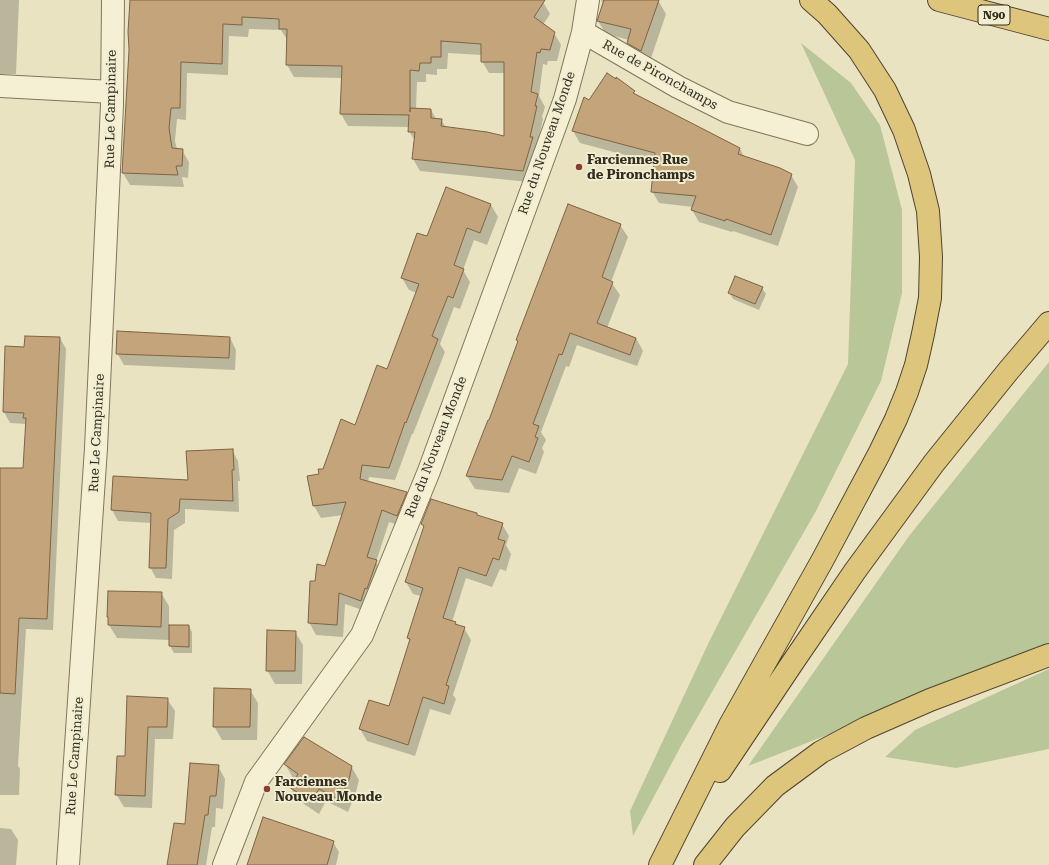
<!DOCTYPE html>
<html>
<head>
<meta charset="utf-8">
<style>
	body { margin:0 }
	canvas { display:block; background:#e9e3c2 }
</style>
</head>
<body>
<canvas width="1049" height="865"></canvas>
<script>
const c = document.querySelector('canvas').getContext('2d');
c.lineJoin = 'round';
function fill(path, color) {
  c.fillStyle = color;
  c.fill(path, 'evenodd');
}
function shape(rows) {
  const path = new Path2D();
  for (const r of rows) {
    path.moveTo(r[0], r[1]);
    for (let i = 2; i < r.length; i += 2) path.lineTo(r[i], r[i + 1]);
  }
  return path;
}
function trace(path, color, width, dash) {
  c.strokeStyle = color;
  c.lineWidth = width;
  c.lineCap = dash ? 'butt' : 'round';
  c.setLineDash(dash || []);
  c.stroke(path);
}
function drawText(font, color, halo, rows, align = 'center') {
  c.font = font + ' "Roboto Serif",serif';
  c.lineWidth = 4;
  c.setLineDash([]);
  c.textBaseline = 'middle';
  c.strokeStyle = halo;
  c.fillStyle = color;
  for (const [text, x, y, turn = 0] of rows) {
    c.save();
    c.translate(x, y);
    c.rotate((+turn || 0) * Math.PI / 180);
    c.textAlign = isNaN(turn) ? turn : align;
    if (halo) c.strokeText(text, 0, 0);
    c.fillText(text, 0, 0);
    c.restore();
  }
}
fill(shape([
	[801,43,851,83,880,125,902,210,902,293,881,381,816,511,682,744,633,836,630,811,709,642,848,364,855,160],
	[1049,362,1049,648,748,766,909,536],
	[1049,669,1049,749,956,768,885,757,915,730]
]), '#b9c697');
fill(shape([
	[0,0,19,0,16,74,0,74],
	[131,0,519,0,543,2,550,14,543,25,554,33,561,45,557,61,548,61,547,65,543,64,539,96,545,107,542,117,543,119,529,182,420,171,413,159,415,141,409,131,410,127,348,126,341,114,342,78,294,77,287,65,288,41,281,30,249,29,248,37,229,36,228,75,187,73,186,120,177,119,175,141,177,149,182,150,189,162,188,178,182,177,184,187,130,185,123,173,130,50],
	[448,53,482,55,482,61,489,73,505,73,505,138,446,128,441,119,436,119,431,110,416,109,417,82,426,82,426,74,437,75,437,69,447,69],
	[601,0,658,0,666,14,649,64,636,56,628,43,629,40,606,34,598,21,603,4],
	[634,92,636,96,740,149,745,158,791,175,798,187,778,246,733,231,732,232,699,222,692,210,693,207,659,203,652,191,655,163,580,143,573,131,589,101],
	[491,205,498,217,487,245,474,240,463,270,470,282,460,309,454,307,440,344,445,352,413,434,412,434,395,480,369,477,368,482,406,493,413,505,404,527,389,522,376,562,383,573,368,612,345,604,343,637,316,635,309,622,316,583,325,568,343,515,321,518,314,506,320,474,356,426,388,370,417,293,409,290,402,278,428,237],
	[620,225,628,237,611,282,620,295,607,328,636,338,643,351,637,366,577,345,569,367,566,366,541,432,546,440,542,448,544,452,536,474,519,468,509,493,475,489,467,476,489,421],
	[762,288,766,294,759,310,733,299,729,292],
	[60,338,66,349,53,630,26,629,18,766,20,769,19,795,0,795,0,469,24,469,26,424,10,423,4,412,25,348],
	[230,338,236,350,235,370,124,365,117,353],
	[232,450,238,461,240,481,238,481,239,512,185,509,185,523,174,530,172,579,156,578,150,567,152,523,118,521,112,510,114,477,189,481],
	[478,516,502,524,509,536,506,545,511,554,506,571,500,569,492,587,466,578,452,622,455,623,457,626,464,628,471,640,453,695,456,699,450,715,430,709,415,756,367,741,360,729,390,708,410,642,408,638,421,596,413,594,406,582,424,528,422,524],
	[109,592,161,593,169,606,169,626,189,626,192,632,192,653,174,653,170,646,170,640,117,638,109,625],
	[295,632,303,645,302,684,275,684,267,670],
	[250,690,258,703,257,740,222,740,214,726],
	[167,699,175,711,173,739,155,739,152,808,124,807,116,794,126,757],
	[285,764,351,766,359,780,356,792,348,812,326,801,319,814,298,800,290,787,296,779,293,778],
	[218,766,225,779,223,809,216,808,215,827,212,827,206,865,168,865,186,825],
	[0,828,11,829,18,840,16,865,0,865],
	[333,842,339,852,336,865,248,865]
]), '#0003');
const building = shape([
	[130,0,545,0,534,17,555,32,550,50,541,49,540,53,537,52,531,92,538,94,535,106,537,106,530,137,533,137,523,171,412,159,415,132,408,132,409,115,340,114,342,66,286,65,287,29,279,29,279,19,242,17,242,25,223,24,222,64,181,62,180,108,171,108,169,128,172,148,183,149,182,166,176,166,178,175,122,173,129,50,128,32,130,0],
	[441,41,481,44,481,62,504,62,504,136,487,132,441,126,442,119,431,118,431,109,410,108,410,112,410,70,419,71,420,63,431,63,431,57,441,57,441,41],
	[604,0,659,0,641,51,627,43,631,29,597,21,604,0],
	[607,73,616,79,616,77,635,91,633,93,740,148,738,154,780,168,792,174,771,235,726,219,725,221,691,210,696,196,651,192,655,153,572,131,584,97,589,100,607,73],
	[446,187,491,204,480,233,467,228,454,265,464,269,453,298,448,296,432,336,438,339,406,423,405,422,389,468,362,465,360,479,407,492,397,516,382,510,367,557,377,560,367,589,365,588,361,601,339,593,337,625,308,623,310,581,315,581,317,564,325,566,346,502,313,506,307,476,319,474,318,469,323,469,341,419,355,425,377,365,387,369,419,284,401,278,417,233,427,236,446,187],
	[568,204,621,224,602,277,613,282,597,323,636,338,630,355,570,333,562,355,559,354,533,424,539,426,535,437,538,438,529,462,512,456,502,480,466,476,488,420,489,420,518,341,516,340,568,204],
	[735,276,763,287,755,304,728,293,735,276],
	[117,331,230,337,229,358,116,354,117,331],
	[25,336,60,337,47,619,19,618,15,694,0,693,0,468,23,468,26,418,23,418,24,413,3,412,5,346,24,347,25,336],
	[233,449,234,470,232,470,233,501,180,499,179,512,168,519,166,568,149,568,151,513,111,510,113,476,188,480,186,451,233,449],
	[431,499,463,509,477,513,477,515,503,523,498,539,505,541,499,560,493,558,486,576,459,567,443,618,456,622,455,624,465,627,446,685,449,686,444,704,423,697,408,745,359,729,369,700,389,706,410,639,407,638,423,588,405,582,424,526,421,524,431,499],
	[108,591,162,592,161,627,108,625,108,617,107,617,108,591],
	[169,625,189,625,189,647,169,646,169,625],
	[267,630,296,631,295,671,266,671,267,630],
	[214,688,251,689,250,727,213,727,214,688],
	[127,696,168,698,167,727,148,727,145,796,115,795,117,756,125,756,127,696],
	[304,737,352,766,349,779,340,800,319,789,311,801,289,787,298,774,284,764,304,737],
	[190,763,219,765,216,796,210,796,208,815,205,815,197,865,167,865,174,823,185,824,190,763],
	[263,817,334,841,327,865,247,865,263,817]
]);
fill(building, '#c4a47b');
trace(building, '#7e6343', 1);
const minor = shape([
	[583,32,678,87,728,112,807,134],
	[0,86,112,92],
	[68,865,96,448,112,105,113,0],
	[224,865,256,782,362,635,429,471,565,99,583,32,588,0]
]);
const trunk = shape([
	[939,0,1049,29],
	[720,771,793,662,855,571,934,463,1009,370,1049,323],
	[660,865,730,725,822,561,879,454,896,419,907,392,916,365,923,334,930,298,931,257,928,211,919,174,904,130,885,90,859,50,827,14,811,0],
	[705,865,735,827,775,786,821,752,866,728,930,700,1049,655]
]);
trace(minor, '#81755b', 24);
trace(trunk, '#4f432f', 24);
trace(minor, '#f5f0d4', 22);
trace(trunk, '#ddc67c', 22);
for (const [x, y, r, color] of [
	[579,167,4,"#8a3e31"],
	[267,789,4,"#8a3e31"]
]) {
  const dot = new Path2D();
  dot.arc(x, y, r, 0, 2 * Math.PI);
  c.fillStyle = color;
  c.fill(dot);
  trace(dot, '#f1edd1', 1.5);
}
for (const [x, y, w] of [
	[994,15,32]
]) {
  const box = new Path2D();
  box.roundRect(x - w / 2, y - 10, w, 20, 3);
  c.fillStyle = '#f1edd1';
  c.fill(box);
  trace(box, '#322b1e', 1);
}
drawText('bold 12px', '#322b1e', null, [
	["N90",994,15]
]);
drawText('13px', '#322b1e', '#f1edd1', [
	["Rue de Pironchamps",660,75,29],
	["Rue Le Campinaire",111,109,-89],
	["Rue du Nouveau Monde",547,143,-71],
	["Rue Le Campinaire",97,433,-87],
	["Rue du Nouveau Monde",436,447,-69],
	["Rue Le Campinaire",75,756,-86]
]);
drawText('bold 13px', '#322b1e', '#f1edd1', [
	["Farciennes Rue",587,160],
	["de Pironchamps",587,175],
	["Farciennes",275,782],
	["Nouveau Monde",275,797]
], 'left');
</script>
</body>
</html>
